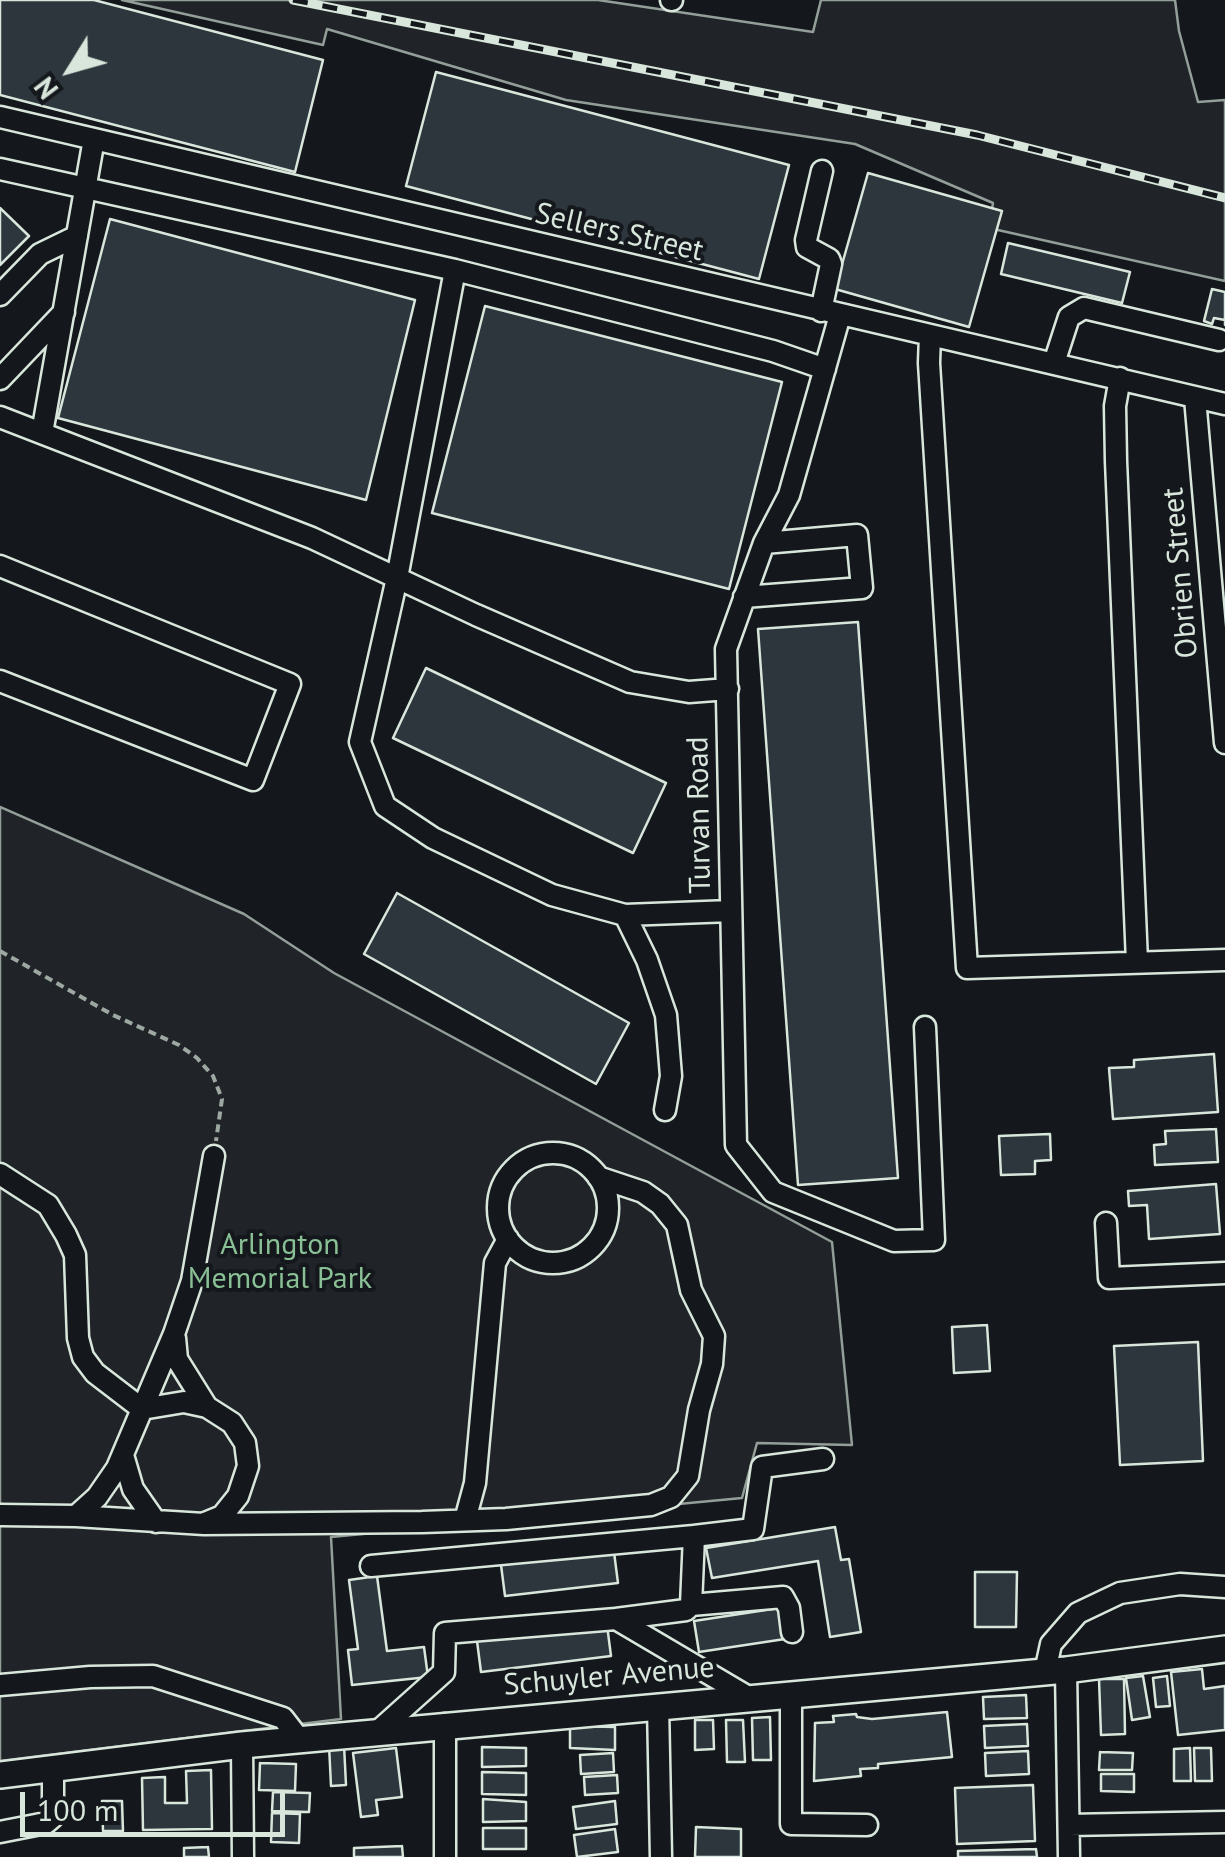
<!DOCTYPE html>
<html>
<head>
<meta charset="utf-8">
<style>
	body { margin:0 }
	#map { position:relative; width:1225px; height:1857px; overflow:hidden; background:#14181c; font-family:"PT Sans",sans-serif }
	canvas { display:block }
	.north { position:absolute; left:20px; top:20px; width:100px; height:100px; -webkit-text-stroke:8px #14181c; paint-order:stroke; rotate:233deg; font-size:28px; font-weight:700; line-height:40px; text-align:center; color:#d8e6dc }
	.north::after { content:''; display:block; margin:auto; width:35px; height:45px; background:#d8e6dc; clip-path:polygon(50% 0,100% 100%,50% 72%,0 100%) }
	.scale { position:absolute; left:20px; top:1792px; width:265px; height:45px; box-sizing:border-box; border:5px solid #d8e6dc; border-top:0; padding-left:12px; font-size:30px; line-height:35px; white-space:nowrap; color:#d8e6dc; -webkit-text-stroke:8px #14181c; paint-order:stroke }
</style>
</head>
<body>
<div id="map">
<canvas width="1225" height="1857"></canvas>
<div class="north">N</div>
<div class="scale">100 m</div>
</div>
<script>
const c = document.querySelector('canvas').getContext('2d');
c.lineJoin = 'round';
function fill(path, color) {
  c.fillStyle = color;
  c.fill(path, 'evenodd');
}
function shape(rows) {
  const path = new Path2D();
  for (const r of rows) {
    if (r.length === 3) {
      path.moveTo(r[0] + r[2], r[1]);
      path.arc(r[0], r[1], r[2], 0, 2 * Math.PI);
      continue;
    }
    path.moveTo(r[0], r[1]);
    for (let i = 2; i < r.length; i += 2) path.lineTo(r[i], r[i + 1]);
  }
  return path;
}
function trace(path, color, width, dash) {
  c.strokeStyle = color;
  c.lineWidth = width;
  c.lineCap = dash ? 'butt' : 'round';
  c.setLineDash(dash || []);
  c.stroke(path);
}
function drawText(font, color, halo, rows, align = 'center') {
  c.font = font + ' "PT Sans",sans-serif';
  c.lineWidth = 8;
  c.setLineDash([]);
  c.textBaseline = 'middle';
  c.strokeStyle = halo;
  c.fillStyle = color;
  for (const [text, x, y, turn = 0] of rows) {
    c.save();
    c.translate(x, y);
    c.rotate((+turn || 0) * Math.PI / 180);
    c.textAlign = isNaN(turn) ? turn : align;
    if (halo) c.strokeText(text, 0, 0);
    c.fillText(text, 0, 0);
    c.restore();
  }
}
const green = shape([
	[122,0,598,0,813,32,821,0,1175,0,1179,31,1198,102,1225,100,1225,281,989,228,993,203,855,144,566,100,327,29,323,45,122,0],
	[0,807,244,914,334,973,832,1242,852,1445,757,1443,742,1498,331,1537,341,1719,0,1761,0,807]
]);
fill(green, '#202428');
trace(green, '#939e99', 2.5);
const building = shape([
	[0,0,94,0,323,60,295,172,0,95,0,0],
	[436,72,789,165,759,279,406,186,436,72],
	[868,173,1002,211,969,327,835,289,868,173],
	[0,208,29,236,0,265,0,208],
	[110,219,415,300,366,500,58,418,110,219],
	[1008,243,1130,272,1122,303,1001,274,1008,243],
	[1212,289,1225,292,1225,325,1225,320,1214,318,1212,324,1204,321,1212,289],
	[485,306,782,382,729,589,432,513,485,306],
	[858,622,898,1178,798,1185,758,629,858,622],
	[426,668,666,783,633,853,393,738,426,668],
	[397,893,629,1023,596,1084,364,954,397,893],
	[1214,1054,1218,1112,1113,1119,1109,1068,1134,1067,1134,1060,1214,1054],
	[1216,1129,1218,1162,1155,1165,1154,1145,1166,1144,1165,1131,1216,1129],
	[1050,1134,1051,1160,1035,1161,1035,1174,1001,1175,999,1136,1050,1134],
	[1216,1184,1220,1234,1149,1239,1147,1205,1129,1206,1128,1191,1216,1184],
	[987,1325,990,1371,954,1373,952,1327,987,1325],
	[1198,1342,1203,1461,1120,1465,1114,1346,1198,1342],
	[835,1527,841,1560,849,1559,861,1632,830,1637,818,1561,712,1578,706,1548,835,1527],
	[614,1552,618,1583,505,1596,501,1565,614,1552],
	[975,1572,1017,1572,1016,1627,975,1627,975,1572],
	[377,1576,387,1651,424,1647,428,1677,352,1685,348,1650,358,1649,349,1580,377,1576],
	[779,1608,785,1639,699,1652,694,1621,779,1608],
	[607,1625,611,1656,481,1672,477,1641,607,1625],
	[1202,1669,1204,1689,1225,1686,1225,1730,1178,1735,1171,1672,1202,1669],
	[1143,1676,1150,1717,1132,1720,1126,1678,1143,1676],
	[1167,1676,1170,1706,1156,1707,1153,1678,1167,1676],
	[1099,1679,1124,1679,1125,1734,1101,1735,1099,1679],
	[1026,1695,1027,1718,984,1719,983,1697,1026,1695],
	[947,1712,952,1757,878,1764,878,1768,860,1769,861,1776,814,1781,815,1723,834,1722,833,1716,856,1714,857,1717,872,1719,947,1712],
	[770,1717,771,1760,753,1760,752,1718,770,1717],
	[695,1720,713,1720,714,1749,695,1750,695,1720],
	[726,1720,743,1720,745,1762,727,1762,726,1720],
	[1027,1724,1028,1746,985,1748,984,1726,1027,1724],
	[570,1726,615,1727,615,1750,570,1748,570,1726],
	[329,1745,344,1745,346,1785,331,1786,329,1745],
	[482,1747,526,1748,526,1766,482,1767,482,1747],
	[396,1748,402,1797,376,1800,378,1815,361,1817,353,1753,396,1748],
	[1190,1748,1191,1781,1174,1781,1174,1749,1190,1748],
	[1194,1748,1211,1748,1212,1781,1195,1781,1194,1748],
	[1028,1751,1029,1774,986,1776,985,1753,1028,1751],
	[1100,1752,1133,1753,1132,1770,1099,1770,1100,1752],
	[613,1753,614,1772,581,1774,580,1755,613,1753],
	[260,1763,296,1764,295,1791,259,1790,260,1763],
	[211,1770,212,1829,143,1830,142,1778,165,1777,165,1803,187,1803,186,1771,211,1770],
	[482,1772,526,1773,526,1795,482,1794,482,1772],
	[1101,1774,1134,1774,1134,1792,1101,1791,1101,1774],
	[617,1775,618,1793,585,1795,584,1777,617,1775],
	[1033,1785,1035,1841,957,1844,955,1788,1033,1785],
	[273,1792,310,1793,309,1812,272,1811,273,1792],
	[483,1799,526,1802,526,1821,483,1822,483,1799],
	[102,1801,122,1801,123,1831,103,1831,102,1801],
	[615,1801,617,1824,576,1829,573,1807,615,1801],
	[272,1813,300,1814,299,1843,271,1842,272,1813],
	[696,1827,741,1829,741,1857,695,1857,696,1827],
	[483,1828,526,1828,526,1849,483,1849,483,1828],
	[615,1829,618,1852,577,1857,574,1835,615,1829],
	[402,1846,403,1857,354,1857,354,1848,402,1846],
	[208,1847,209,1857,184,1857,184,1848,208,1847],
	[1036,1849,1037,1857,958,1857,958,1851,1036,1849]
]);
fill(building, '#2c363c');
trace(building, '#d8e6dc', 2.5);
const minor = shape([
	[671,0,672,0],
	[0,117,1225,404],
	[0,169,455,270,773,351,825,369],
	[455,270,397,578,360,742,385,806,433,838,552,895,625,915,731,911],
	[0,295,40,254,77,236],
	[821,311,831,264,829,259,807,247,806,240,822,171],
	[840,315,789,495,764,543,726,649,736,1145,773,1192,894,1241,934,1240,925,1027],
	[930,335,929,363,967,968,1225,960],
	[1054,363,1069,317,1084,308,1219,340],
	[1120,378,1115,406,1116,461,1137,962],
	[0,379,64,312],
	[1195,398,1225,743],
	[0,417,312,538,476,615,630,682,689,692,728,689],
	[42,433,94,139],
	[0,566,290,684,253,780,0,681],
	[744,597,862,588,857,535,764,543],
	[625,915,647,960,666,1015,671,1076,665,1110],
	[553,1208,55],
	[0,1174,48,1205,66,1235,75,1255,78,1338,83,1357,95,1373,142,1409,184,1402,207,1407,232,1423,245,1443,248,1466,238,1496,222,1516,205,1523],
	[1106,1223,1109,1278,1225,1273],
	[175,1338,177,1359,207,1407],
	[123,1455,133,1489,156,1522],
	[0,1515,76,1516,97,1497,117,1468,174,1334,192,1281,214,1156],
	[76,1516,204,1524,422,1522,506,1519,651,1505,671,1497,688,1476,699,1410,712,1364,714,1336,691,1290,677,1225,660,1204,643,1192,598,1177],
	[465,1520,475,1483,495,1263,508,1239],
	[371,1566,694,1536],
	[691,1605,783,1597,789,1608,792,1632],
	[616,1619,686,1610,691,1605,694,1536,753,1529,762,1467,823,1459],
	[1066,1670,1069,1857],
	[1045,1672,1051,1644,1078,1613,1120,1593,1180,1584,1225,1587],
	[0,1685,90,1677,153,1676,283,1718,300,1740],
	[791,1694,791,1824,867,1825],
	[658,1705,661,1857],
	[377,1732,444,1672,445,1633,616,1619,750,1698],
	[242,1745,243,1857],
	[1069,1825,1225,1822],
	[0,1832,46,1823,53,1817,53,1769],
	[445,1857,445,1724]
]);
const major = shape([
	[0,1775,242,1745,1066,1670,1225,1649]
]);
trace(minor, '#d8e6dc', 25);
trace(major, '#d8e6dc', 30);
trace(shape([
	[0,951,113,1015,179,1045,197,1058,213,1076,222,1099,216,1141]
]), '#9da8a2', 4, [8, 5]);
trace(minor, '#14181c', 20);
trace(major, '#14181c', 25);
const rail = shape([
	[293,0,977,135,1225,198]
]);
trace(rail, '#d8e6dc', 9);
trace(rail, '#14181c', 5, [15]);
drawText('30px', '#d8e6dc', '#14181c', [
	["Sellers Street",619,233,13],
	["Obrien Street",1181,573,-95],
	["Turvan Road",700,815,-91],
	["Schuyler Avenue",609,1677,-5]
]);
drawText('30px', '#8ac095', '#14181c', [
	["Arlington",280,1245],
	["Memorial Park",280,1279]
]);
</script>
</body>
</html>
